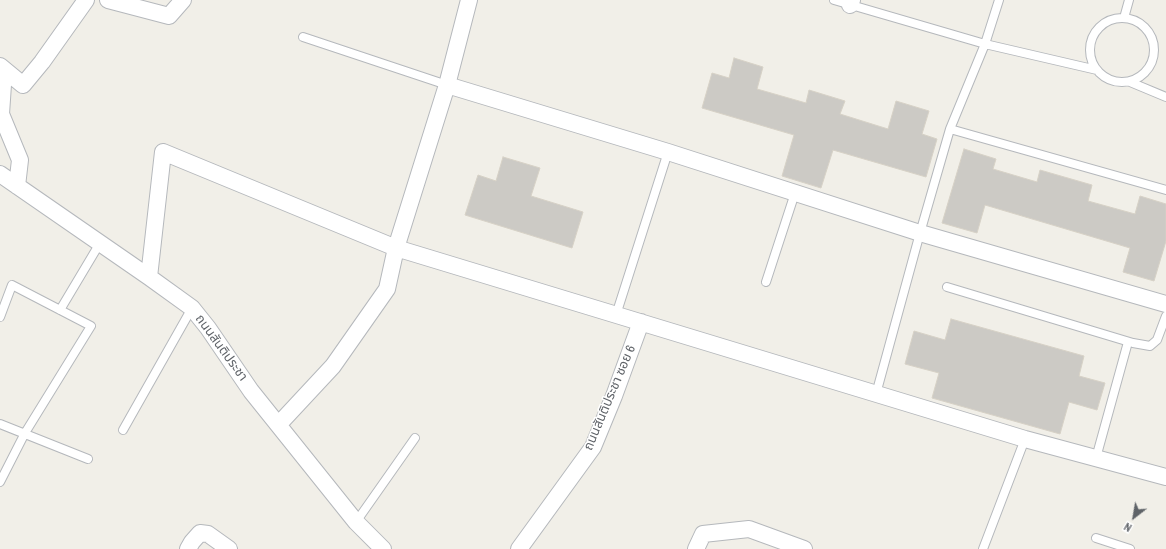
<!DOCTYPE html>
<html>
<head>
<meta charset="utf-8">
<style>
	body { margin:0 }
	#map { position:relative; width:1166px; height:549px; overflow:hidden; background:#f1efe8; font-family:"Archivo Narrow",sans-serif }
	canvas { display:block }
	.north { position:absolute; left:1114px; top:497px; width:40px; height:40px; -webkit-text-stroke:3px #fff; paint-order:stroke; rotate:211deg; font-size:11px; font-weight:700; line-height:16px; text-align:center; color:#5f6368 }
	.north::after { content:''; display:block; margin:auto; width:14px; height:18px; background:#5f6368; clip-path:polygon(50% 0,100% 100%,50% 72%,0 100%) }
</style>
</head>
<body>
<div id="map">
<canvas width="1166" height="549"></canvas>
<div class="north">N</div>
</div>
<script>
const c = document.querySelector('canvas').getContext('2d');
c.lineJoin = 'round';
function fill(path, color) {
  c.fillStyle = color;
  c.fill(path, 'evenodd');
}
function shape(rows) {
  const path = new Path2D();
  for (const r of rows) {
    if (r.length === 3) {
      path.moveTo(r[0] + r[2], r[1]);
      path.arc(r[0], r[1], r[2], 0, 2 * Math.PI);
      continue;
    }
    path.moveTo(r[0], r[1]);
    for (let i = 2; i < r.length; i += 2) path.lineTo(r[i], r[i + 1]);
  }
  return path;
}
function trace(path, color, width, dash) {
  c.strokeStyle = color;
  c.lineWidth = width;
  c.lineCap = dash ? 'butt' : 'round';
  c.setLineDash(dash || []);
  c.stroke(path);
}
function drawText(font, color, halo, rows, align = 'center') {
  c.font = font + ' "Archivo Narrow","Noto Sans Thai",sans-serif';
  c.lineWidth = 3;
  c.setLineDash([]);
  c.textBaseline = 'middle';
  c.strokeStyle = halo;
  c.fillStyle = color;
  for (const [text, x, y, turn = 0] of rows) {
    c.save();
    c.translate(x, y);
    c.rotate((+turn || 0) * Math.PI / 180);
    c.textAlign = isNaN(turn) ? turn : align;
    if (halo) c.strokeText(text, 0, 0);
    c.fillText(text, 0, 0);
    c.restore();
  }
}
const building = shape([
	[734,58,763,67,757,89,806,103,809,90,845,101,840,114,888,129,896,101,929,111,922,134,937,139,926,177,833,150,821,188,782,176,794,135,702,108,712,73,729,78,734,58],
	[964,149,996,159,993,169,1037,182,1040,170,1092,185,1088,201,1135,214,1140,196,1166,204,1166,241,1154,281,1123,272,1130,248,985,205,977,233,942,223,964,149],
	[503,157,540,168,531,196,583,212,572,248,465,215,478,175,496,181,503,157],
	[951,319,1084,356,1079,376,1105,383,1097,410,1069,402,1060,434,932,398,939,373,905,364,914,331,945,340,951,319]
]);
fill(building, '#cccac5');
trace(building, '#d6d1c6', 1);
const service = shape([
	[834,0,985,44,1097,70],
	[1124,18,1129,0],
	[1122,50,32],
	[303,37,447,85],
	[1130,82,1166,97],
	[950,129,1166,190],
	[766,282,795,193],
	[947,287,1133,343,1150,346,1157,340,1166,316],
	[60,310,100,243],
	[616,315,668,152],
	[0,317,12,285,91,326,25,433,0,482],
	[876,394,920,233,950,129,985,44,999,0],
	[0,424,88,459],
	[123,430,192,308],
	[1096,458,1128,342],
	[356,522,415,438],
	[1096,538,1130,549],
	[983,549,1025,439]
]);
const minor = shape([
	[108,0,169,16,183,0],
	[850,5,852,0],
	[0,66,23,85,42,62,86,0],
	[4,70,1,114,20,160,17,186],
	[447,85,668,152,920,233,1166,304],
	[0,174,149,277,192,308,208,328,251,391,356,522,383,549],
	[149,277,163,152,396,248,1025,439,1166,477],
	[279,424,333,366,387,289,396,248,447,85,469,0],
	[188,549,192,542,200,533,208,534,229,549],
	[519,549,593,447,614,396,641,322],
	[696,549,703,534,749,529,804,549]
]);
trace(service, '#b5b8bc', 10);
trace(minor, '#b5b8bc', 18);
trace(service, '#fff', 8);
trace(minor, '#fff', 16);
drawText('13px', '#5f6368', '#fff', [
	["ถนนสันติประชา",221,348,54],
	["ถนนสันติประชา ซอย 6",610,398,-67]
]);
</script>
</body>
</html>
